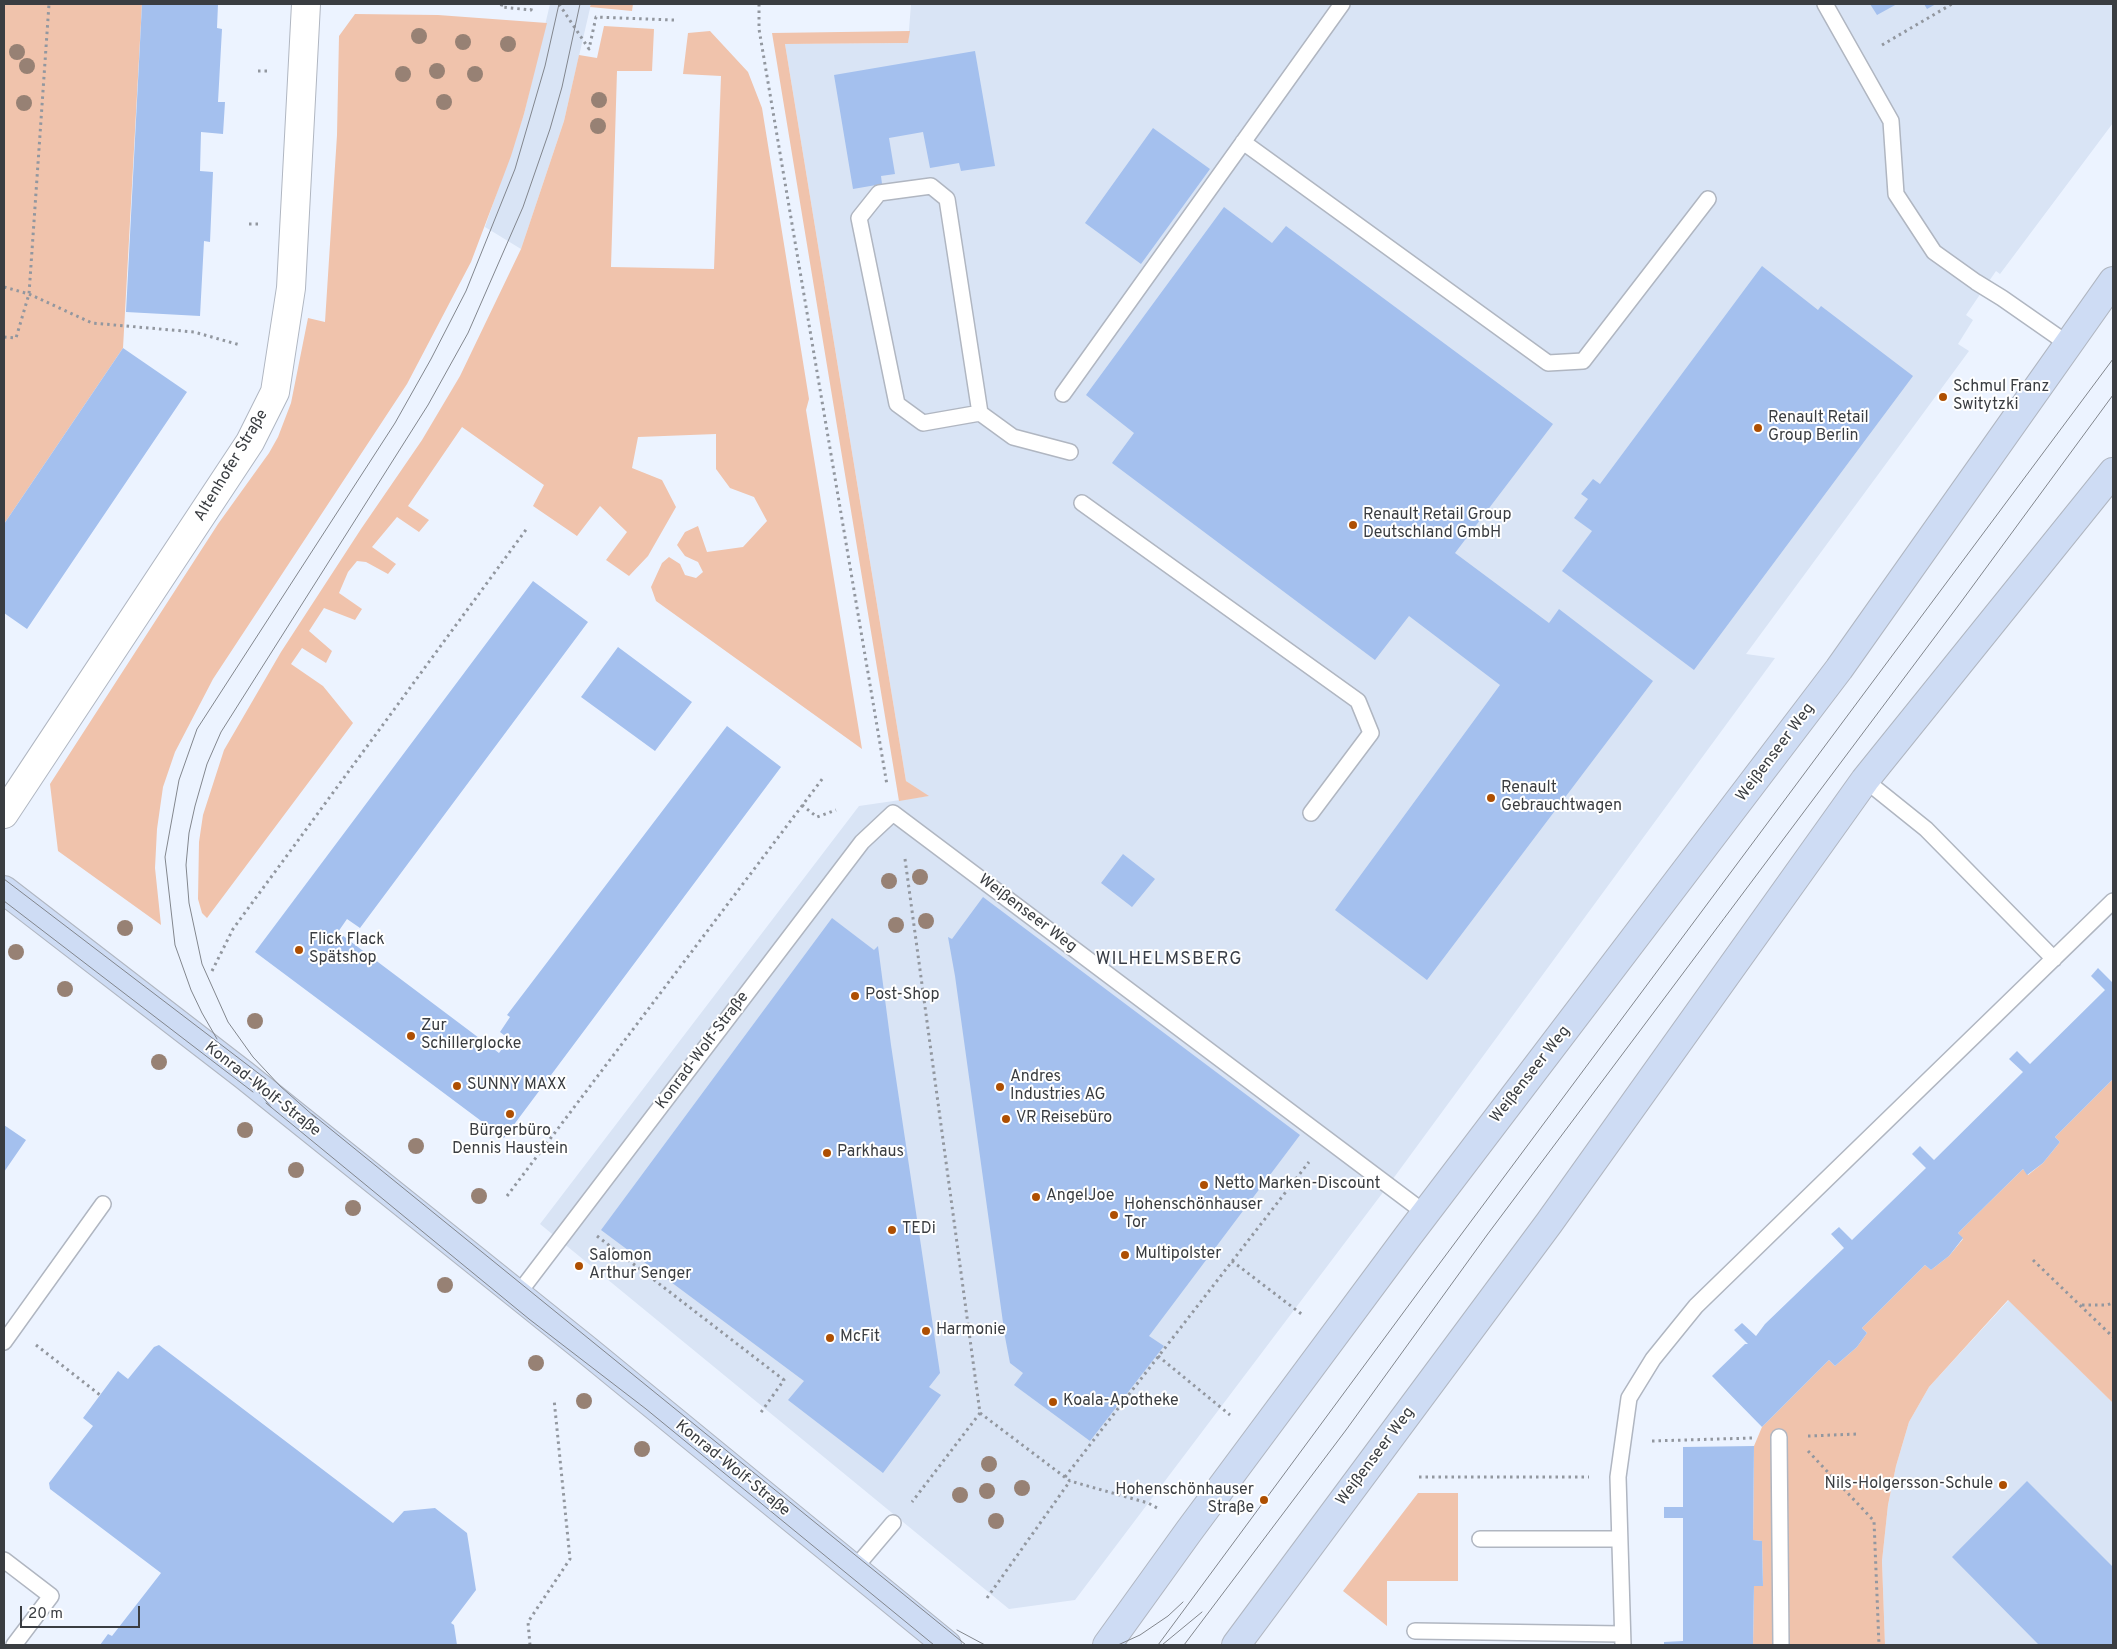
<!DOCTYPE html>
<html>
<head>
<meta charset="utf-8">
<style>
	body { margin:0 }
	#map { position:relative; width:2117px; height:1649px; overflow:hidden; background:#ecf3ff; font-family:Overpass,sans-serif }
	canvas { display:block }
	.frame { position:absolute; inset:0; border:5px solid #3a3d41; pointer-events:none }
	.scale { position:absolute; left:20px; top:1606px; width:120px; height:22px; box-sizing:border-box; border:2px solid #3a3d41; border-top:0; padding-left:6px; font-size:15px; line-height:18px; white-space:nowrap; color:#3a3d41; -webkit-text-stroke:4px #fff; paint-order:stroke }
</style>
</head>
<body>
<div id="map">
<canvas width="2117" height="1649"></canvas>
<div class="frame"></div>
<div class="scale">20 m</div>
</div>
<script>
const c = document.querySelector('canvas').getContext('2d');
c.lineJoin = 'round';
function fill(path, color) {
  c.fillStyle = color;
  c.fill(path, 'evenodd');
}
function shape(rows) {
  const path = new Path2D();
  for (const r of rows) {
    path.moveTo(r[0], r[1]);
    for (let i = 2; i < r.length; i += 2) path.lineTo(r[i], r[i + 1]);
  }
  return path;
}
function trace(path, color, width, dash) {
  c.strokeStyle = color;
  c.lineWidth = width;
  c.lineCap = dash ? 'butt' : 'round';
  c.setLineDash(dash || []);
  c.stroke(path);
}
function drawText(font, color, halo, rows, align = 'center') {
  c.font = font + ' Overpass,sans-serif';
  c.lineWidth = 4;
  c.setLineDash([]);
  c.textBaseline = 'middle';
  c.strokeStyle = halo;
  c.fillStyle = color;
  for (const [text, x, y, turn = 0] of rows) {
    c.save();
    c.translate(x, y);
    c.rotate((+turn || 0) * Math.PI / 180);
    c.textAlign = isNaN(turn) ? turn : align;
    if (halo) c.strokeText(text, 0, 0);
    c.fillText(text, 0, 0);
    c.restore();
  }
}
fill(shape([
	[550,4,591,4,564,121,521,249,485,227,524,114],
	[911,4,2113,4,2113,123,2000,274,1996,271,1966,315,1973,320,1958,344,1969,351,1746,654,1775,658,1387,1187,1075,1600,1009,1609,540,1224,859,806,928,796,906,781,785,44,908,43],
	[2009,1300,2113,1403,2113,1645,1885,1645,1882,1561,1888,1505,1896,1466,1909,1422,1929,1387]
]), '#d9e4f5');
fill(shape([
	[4,4,142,4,123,348,4,524],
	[591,4,633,4,632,11,590,7],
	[355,14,438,15,547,23,524,114,511,156,471,262,407,384,213,679,175,752,163,787,157,829,155,868,161,925,58,851,50,784,218,524,269,453,278,437,291,403,308,318,325,322,337,135,339,36],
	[604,26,654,29,652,71,617,71,611,267,714,269,721,76,683,74,688,33,710,31,748,72,762,108,809,399,806,410,862,749,656,601,651,587,662,563,669,557,680,564,685,575,696,578,703,572,698,562,685,556,677,545,685,532,698,526,707,552,743,547,767,521,754,497,730,488,716,469,716,434,638,437,632,468,662,480,676,507,648,556,629,576,606,560,627,532,600,506,577,536,533,506,544,485,462,427,408,506,429,520,419,532,397,517,372,547,396,564,388,574,366,562,357,561,348,572,339,593,362,609,355,620,324,608,309,631,332,651,326,663,302,648,291,664,323,686,353,723,207,918,202,913,198,899,199,842,203,815,224,750,281,652,361,529,422,440,460,376,521,249,564,121,579,55,597,58],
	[910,31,908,43,785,44,906,781,929,796,899,801,772,33],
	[2113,1079,2113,1403,2008,1300,1929,1387,1909,1422,1896,1466,1888,1505,1882,1561,1885,1645,1753,1645,1754,1586,1763,1586,1762,1541,1753,1540,1754,1446,1762,1427,1829,1360,1835,1366,1857,1347,1867,1333,1862,1328,1925,1265,1931,1270,1949,1256,1963,1239,1958,1233,2023,1169,2028,1175,2043,1163,2060,1142,2055,1137],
	[1418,1493,1458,1493,1458,1581,1387,1581,1387,1626,1343,1591]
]), '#f0c3ac');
fill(shape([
	[142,4,218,4,217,28,222,29,218,102,225,102,223,134,201,132,200,171,213,172,210,242,204,241,200,316,126,312],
	[1870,4,1897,4,1877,15],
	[1924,4,1936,4,1927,9],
	[975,51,995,166,961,171,959,163,930,168,923,132,889,138,895,174,881,176,882,184,853,189,834,75],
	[1153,128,1210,169,1141,264,1085,223],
	[1224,207,1272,243,1286,226,1553,424,1455,553,1549,623,1559,609,1653,681,1427,980,1335,910,1500,685,1409,616,1375,660,1112,463,1134,433,1086,395],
	[1762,266,1818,310,1821,306,1913,376,1694,670,1562,571,1592,531,1574,518,1588,499,1581,494,1593,479,1600,484],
	[123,348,187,392,27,629,4,613,4,524],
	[533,581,588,622,360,928,347,919,338,932,499,1053,509,1039,500,1032,510,1017,507,1015,727,726,781,767,504,1138,255,952],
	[618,647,692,702,655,751,581,697],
	[1123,854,1155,879,1132,907,1101,883],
	[983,897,1300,1135,1149,1336,1164,1346,1090,1441,1014,1385,1023,1373,1010,1363,1005,1337,955,976,948,937,952,939],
	[832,918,874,950,878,946,891,1045,940,1373,929,1387,941,1395,883,1473,788,1400,804,1381,601,1230],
	[2098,968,2113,983,2113,1079,2055,1137,2060,1142,2043,1163,2027,1175,2023,1169,1958,1233,1963,1238,1949,1256,1931,1270,1925,1265,1862,1328,1867,1333,1857,1347,1835,1366,1829,1360,1762,1427,1712,1376,1745,1344,1748,1344,1734,1330,1742,1323,1756,1336,1765,1324,1844,1248,1831,1234,1839,1227,1852,1240,1926,1168,1912,1154,1920,1146,1934,1160,2023,1072,2009,1059,2017,1051,2030,1064,2103,992,2105,990,2091,976],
	[4,1125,26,1140,4,1172],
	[159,1345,393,1523,404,1511,435,1508,467,1533,476,1590,451,1623,454,1625,457,1645,100,1645,108,1634,112,1636,161,1573,50,1489,49,1483,93,1426,83,1418,118,1371,128,1379,154,1347],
	[1754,1446,1753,1540,1762,1541,1763,1586,1754,1586,1753,1645,1664,1645,1664,1642,1683,1641,1683,1518,1664,1518,1664,1507,1683,1507,1683,1447],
	[2027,1481,2113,1567,2113,1645,2039,1645,1952,1557]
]), '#a4c0ee');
const lane = shape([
	[1825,4,1891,121,1896,194,1934,252,1976,282,2002,298,2068,344],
	[1243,142,1548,363,1583,361,1708,199],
	[1063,394,1342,4],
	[980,413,947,199,931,186,879,193,859,218,897,404,923,423,980,413,1013,437,1070,452],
	[1082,503,1358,701,1371,733,1311,813],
	[1865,780,1926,829,2054,959],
	[518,1294,862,842,893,813,1425,1213],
	[4,1342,103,1204],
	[1779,1437,1781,1645],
	[1480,1539,1619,1539],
	[4,1560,51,1596,14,1645],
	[854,1569,893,1523],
	[1415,1631,1622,1634],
	[1623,1645,1618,1477,1629,1398,1653,1359,1696,1306,2113,901]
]);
const street = shape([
	[4,814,250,442,275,392,291,288,306,4]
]);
const secondary = shape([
	[4,890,244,1075,588,1351,947,1645],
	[1107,1645,1189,1531,1408,1236,1839,669,2113,281],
	[1236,1645,1549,1223,1865,780,2113,472]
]);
trace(lane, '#b0b6c1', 18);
trace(street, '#b0b6c1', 30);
trace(secondary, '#b0b6c1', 30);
trace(shape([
	[502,4,501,7,531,10,533,4],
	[559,4,589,49,596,17,674,20],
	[759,4,759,29,887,785],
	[1882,45,1952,4],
	[258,71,267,71],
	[249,224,259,224],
	[4,287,29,294,92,323,194,332,240,345],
	[4,337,16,338,29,294,49,4],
	[802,805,817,817,836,810],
	[905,859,980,1413,912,1502],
	[212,971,233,929,528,527],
	[507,1196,823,778],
	[597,1236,784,1380,759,1415],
	[2033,1260,2113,1337],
	[1232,1261,1304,1316],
	[2082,1305,2107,1305,2113,1303],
	[36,1345,100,1395],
	[1158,1356,1230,1415],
	[980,1413,1070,1481,1148,1503,1159,1509],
	[1808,1436,1858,1434],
	[1652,1441,1752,1438],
	[1808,1451,1874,1521,1879,1645],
	[1065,1477,1309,1162],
	[1419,1477,1589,1477],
	[987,1598,1070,1481],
	[530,1645,528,1622,570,1559,554,1399]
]), '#92979f', 3, [2.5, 4]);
trace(lane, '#fff', 15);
trace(street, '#fff', 28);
trace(secondary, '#cedcf4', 28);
trace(shape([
	[4,879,266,1079],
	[4,901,253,1092],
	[217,1039,202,1013,191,990,175,945,165,857,179,780,197,729,395,423,431,359,466,291,515,169,545,66,559,4],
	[228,1055,271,1107],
	[266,1103,529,1319,646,1409,934,1645],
	[312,1114,966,1645],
	[316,1118,280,1086,253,1057,228,1022,202,964,189,903,186,865,189,833,195,806,207,764,221,732,428,405,468,333,523,207,550,129,562,87,580,4],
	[957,1630,985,1645],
	[1118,1645,1140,1635,1168,1616,1183,1602],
	[1158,1645,1431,1275,2113,359],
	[1162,1645,1202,1612],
	[1184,1645,1346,1430,1487,1235,1961,602,2113,395]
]), '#82868d', 1);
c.fillStyle = '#978174';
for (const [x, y] of [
	[419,36],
	[463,42],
	[508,44],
	[17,52],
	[27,66],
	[437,71],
	[403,74],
	[475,74],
	[599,100],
	[444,102],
	[24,103],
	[598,126],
	[920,877],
	[889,881],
	[926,921],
	[896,925],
	[125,928],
	[16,952],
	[65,989],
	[255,1021],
	[159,1062],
	[245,1130],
	[416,1146],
	[296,1170],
	[479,1196],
	[353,1208],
	[445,1285],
	[536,1363],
	[584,1401],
	[642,1449],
	[989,1464],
	[1022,1488],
	[987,1491],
	[960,1495],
	[996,1521]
]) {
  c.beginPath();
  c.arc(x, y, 8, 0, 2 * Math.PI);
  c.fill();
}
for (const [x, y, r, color] of [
	[1943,397,5,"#ae4f02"],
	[1758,428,5,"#ae4f02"],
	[1353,525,5,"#ae4f02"],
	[1491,798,5,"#ae4f02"],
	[299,950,5,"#ae4f02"],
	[855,996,5,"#ae4f02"],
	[411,1036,5,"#ae4f02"],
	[457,1086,5,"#ae4f02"],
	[1000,1087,5,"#ae4f02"],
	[510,1114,5,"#ae4f02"],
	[1006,1119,5,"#ae4f02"],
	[827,1153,5,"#ae4f02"],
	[1204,1185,5,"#ae4f02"],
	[1036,1197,5,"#ae4f02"],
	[1114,1215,5,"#ae4f02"],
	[892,1230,5,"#ae4f02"],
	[1125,1255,5,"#ae4f02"],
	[579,1266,5,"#ae4f02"],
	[926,1331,5,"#ae4f02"],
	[830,1338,5,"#ae4f02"],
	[1053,1402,5,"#ae4f02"],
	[2003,1485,5,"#ae4f02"],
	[1264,1500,5,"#ae4f02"]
]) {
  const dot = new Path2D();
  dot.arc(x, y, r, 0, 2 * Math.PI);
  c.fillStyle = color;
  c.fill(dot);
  trace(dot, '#fff', 2);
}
drawText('16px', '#3a3d41', '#fff', [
	["Schmul Franz",1953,388],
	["Switytzki",1953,406],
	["Renault Retail",1768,419],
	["Group Berlin",1768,437],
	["Renault Retail Group",1363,516],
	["Deutschland GmbH",1363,534],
	["Renault",1501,789],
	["Gebrauchtwagen",1501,807],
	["Flick Flack",309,941],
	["Spätshop",309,959],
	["Post-Shop",865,996],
	["Zur",421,1027],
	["Schillerglocke",421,1045],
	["Andres",1010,1078],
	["Industries AG",1010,1096],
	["SUNNY MAXX",467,1086],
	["VR Reisebüro",1016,1119],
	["Bürgerbüro",510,1132,"center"],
	["Dennis Haustein",510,1150,"center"],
	["Parkhaus",837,1153],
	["Netto Marken-Discount",1214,1185],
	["AngelJoe",1046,1197],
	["Hohenschönhauser",1124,1206],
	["Tor",1124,1224],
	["TEDi",902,1230],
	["Multipolster",1135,1255],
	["Salomon",589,1257],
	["Arthur Senger",589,1275],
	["Harmonie",936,1331],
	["McFit",840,1338],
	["Koala-Apotheke",1063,1402],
	["Nils-Holgersson-Schule",1993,1485,"right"],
	["Hohenschönhauser",1254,1491,"right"],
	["Straße",1254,1509,"right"]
], 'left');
drawText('16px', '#3a3d41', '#fff', [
	["Altenhofer Straße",232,466,-59],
	["Weißenseer Weg",1776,753,-53],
	["Weißenseer Weg",1027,914,37],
	["Konrad-Wolf-Straße",703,1051,-53],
	["Weißenseer Weg",1531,1075,-52],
	["Konrad-Wolf-Straße",262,1090,38],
	["Weißenseer Weg",1376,1457,-53],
	["Konrad-Wolf-Straße",732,1469,39]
]);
c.letterSpacing = '1px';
drawText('18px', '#383d46', '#fff', [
	["WILHELMSBERG",1169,960]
]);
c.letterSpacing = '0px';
</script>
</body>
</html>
